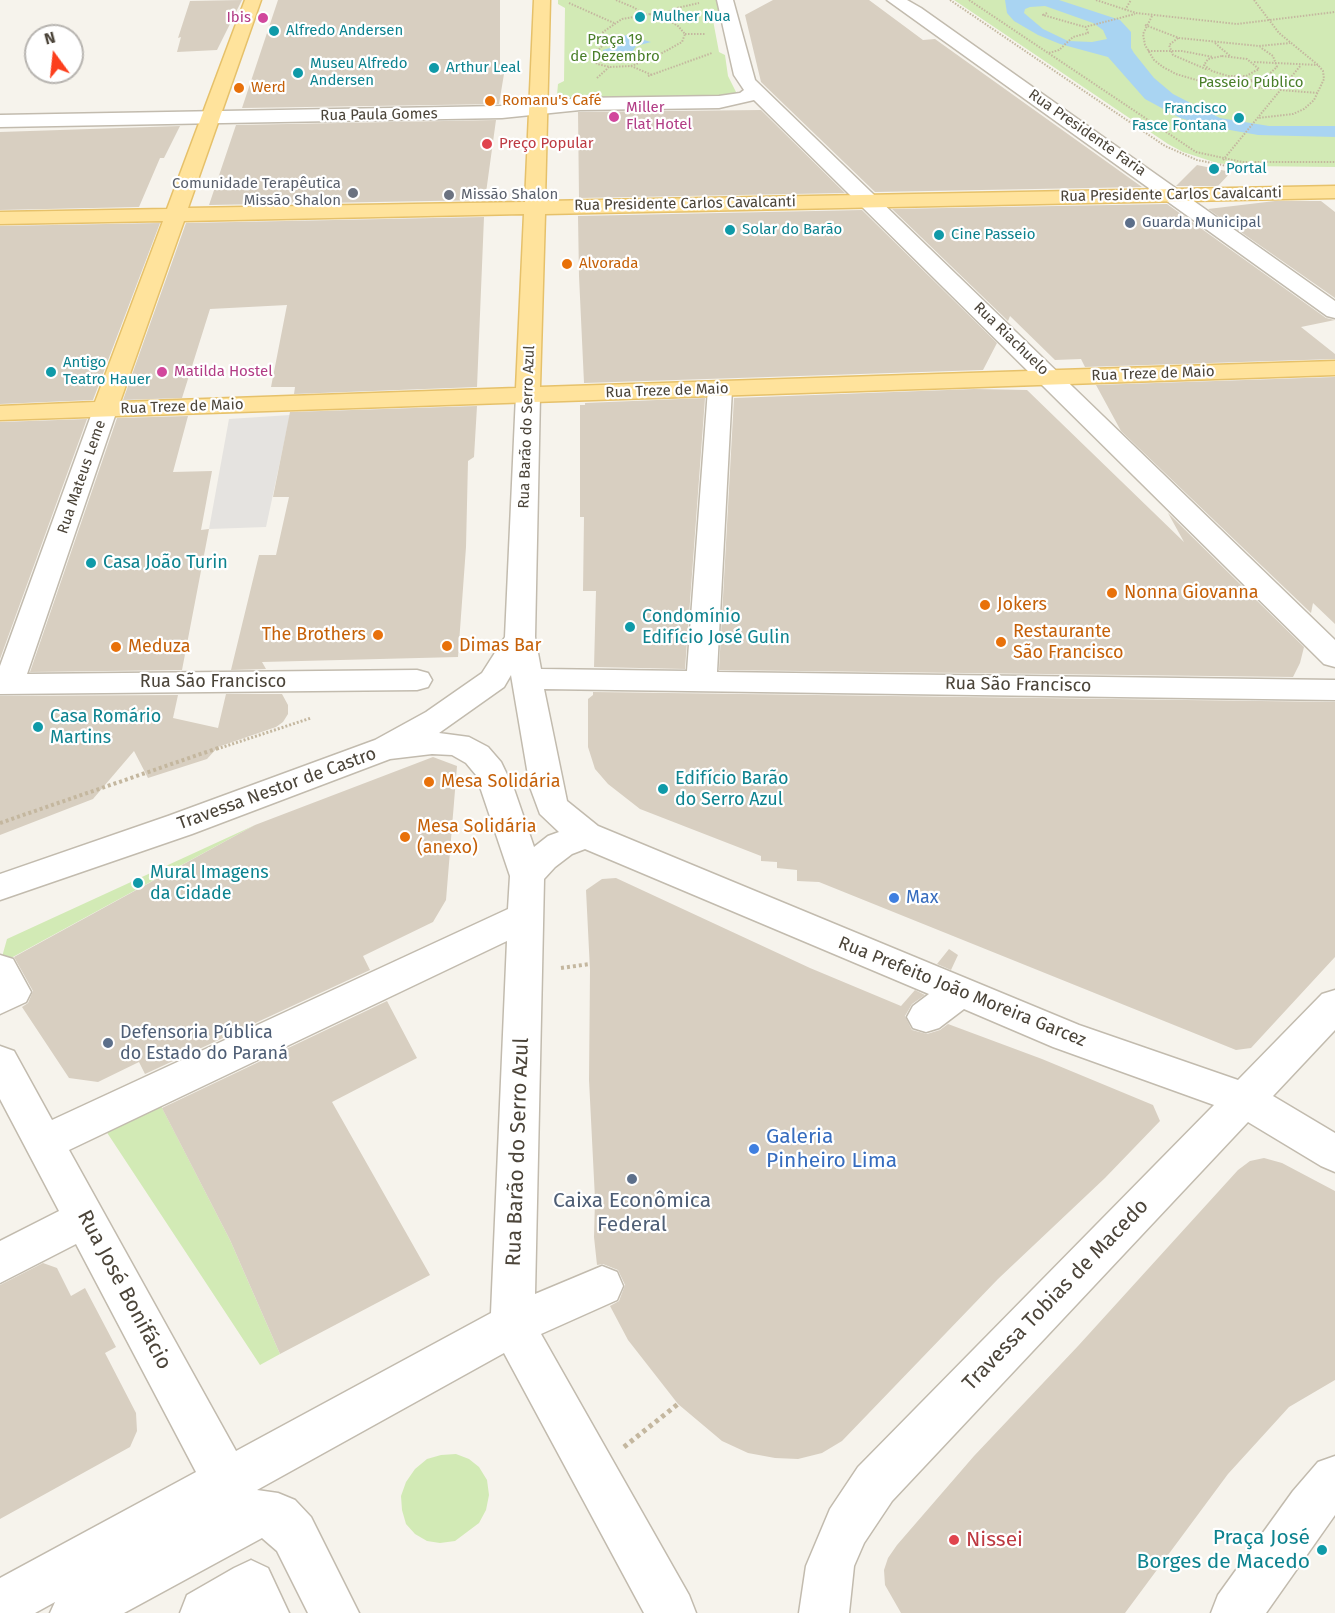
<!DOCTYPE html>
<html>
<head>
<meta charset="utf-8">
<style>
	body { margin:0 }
	#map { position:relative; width:1335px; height:1613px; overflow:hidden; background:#f6f3ec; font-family:"Fira Sans",sans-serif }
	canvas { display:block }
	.north { position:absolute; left:24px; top:24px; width:60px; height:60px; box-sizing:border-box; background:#fff; border:2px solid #b7b4b0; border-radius:50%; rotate:345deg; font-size:16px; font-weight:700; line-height:24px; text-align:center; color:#4b4439 }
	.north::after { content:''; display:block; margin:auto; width:21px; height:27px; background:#fc3f1d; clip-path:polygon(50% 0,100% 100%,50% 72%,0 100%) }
</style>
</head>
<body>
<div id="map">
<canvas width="1335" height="1613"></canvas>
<div class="north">N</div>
</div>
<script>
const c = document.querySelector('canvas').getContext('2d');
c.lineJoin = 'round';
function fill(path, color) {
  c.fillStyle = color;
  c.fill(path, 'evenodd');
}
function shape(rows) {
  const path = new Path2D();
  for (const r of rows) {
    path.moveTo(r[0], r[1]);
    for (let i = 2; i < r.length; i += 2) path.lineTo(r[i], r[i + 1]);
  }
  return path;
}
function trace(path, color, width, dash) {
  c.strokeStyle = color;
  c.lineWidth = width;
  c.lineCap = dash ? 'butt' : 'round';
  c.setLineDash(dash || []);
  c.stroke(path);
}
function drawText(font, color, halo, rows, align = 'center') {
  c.font = font + ' "Fira Sans",sans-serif';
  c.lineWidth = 4.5;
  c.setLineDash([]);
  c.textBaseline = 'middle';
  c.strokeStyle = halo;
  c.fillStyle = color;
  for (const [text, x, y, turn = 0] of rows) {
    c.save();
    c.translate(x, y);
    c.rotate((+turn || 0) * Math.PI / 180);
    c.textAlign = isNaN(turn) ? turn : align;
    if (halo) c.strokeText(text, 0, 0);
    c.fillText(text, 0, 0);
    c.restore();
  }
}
fill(shape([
	[558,0,717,0,719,12,712,15,719,52,725,55,728,76,737,94,732,96,601,98,594,100,565,100,560,98,557,95,558,84,564,81,565,8,558,4],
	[954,0,1335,0,1335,167,1241,166,1217,163,1183,152,1168,144],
	[255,825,0,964,7,939],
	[157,1098,230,1240,280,1354,260,1365,102,1125],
	[456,1454,469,1459,479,1467,487,1480,489,1495,486,1510,479,1523,455,1541,440,1543,427,1541,415,1534,406,1524,402,1510,401,1496,406,1482,415,1469,427,1459,441,1455]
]), '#d2eab5');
fill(shape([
	[290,415,266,527,209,529,229,419]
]), '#e5e3e0');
fill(shape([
	[1005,0,1059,0,1120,20,1131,32,1131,48,1134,53,1154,78,1173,94,1220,118,1269,126,1335,126,1335,137,1258,135,1213,127,1180,118,1145,99,1108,57,1060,44,1038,35,1014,21,1007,13],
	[1045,6,1093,23,1103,30,1107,39,1092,42,1068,41,1043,29,1024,13,1025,9,1030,7],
	[626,35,651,42,636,46,631,54,626,55,603,52,603,50,619,45,621,38]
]), '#a9d4f2');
fill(shape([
	[242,0,217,50,177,52,181,37,178,38,190,1],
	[278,0,500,0,500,75,504,74,499,104,242,108],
	[773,0,869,0,923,40,935,39,1142,187,875,192,761,82,745,15],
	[761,110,845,193,579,198,578,112],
	[496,120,485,200,209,205,236,125],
	[180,126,164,158,160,158,139,207,0,210,0,132],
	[1197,165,1231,172,1218,186,1176,186],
	[1275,201,1321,201,1335,212,1335,298,1208,209],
	[1167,204,1326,318,1335,320,1301,327,1335,354,1335,359,1085,367,1081,359,1055,360,1010,316,1008,321,892,209],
	[862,210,997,343,983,370,584,383,579,276,578,216],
	[484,217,477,387,294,394,295,387,271,387,287,305,210,309,182,398,123,400,186,223],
	[160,223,93,400,0,404,0,226],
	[1335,377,1335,624,1313,603,1311,613,1121,431,1096,385],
	[974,389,1027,390,1184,542,1168,513,1304,647,1300,663,1293,677,719,670,734,398],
	[705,398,685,669,594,667,596,591,583,591,584,517,580,517,580,405,585,405,585,403],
	[477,406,474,457,468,461,466,547,458,657,262,662,266,669,231,670,259,555,276,555,289,497,273,497,290,412],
	[188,416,173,472,212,471,201,530,209,529,182,670,30,672,117,418],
	[87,419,0,659,0,422],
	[593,692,1335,702,1335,957,1251,1048,1236,1050,819,882,797,881,797,870,777,868,777,862,761,861,761,856,640,809,608,784,595,769,588,747,588,699,593,695],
	[226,694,282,694,288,705,288,714,283,722,276,727,218,747,207,759,148,778,134,751,93,799,0,835,0,696,178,695,173,718,218,728],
	[433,757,457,766,446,900,433,922,363,956,370,970,145,1074,139,1062,98,1082,69,1078,22,1007,28,1003,33,991,14,957,255,825],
	[616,878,810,968,901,1006,915,990,925,995,912,1004,905,1016,912,1030,927,1034,940,1030,948,1024,1042,1059,1153,1105,1160,1121,1105,1178,998,1279,842,1441,822,1453,798,1459,775,1458,748,1453,722,1441,678,1404,628,1340,610,1306,619,1301,625,1285,618,1270,603,1264,597,1265,594,1237,595,1199,589,1080,590,970,586,890,602,879],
	[949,949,958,955,951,970,937,964],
	[387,1001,417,1058,332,1102,430,1275,280,1354,230,1240,162,1108],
	[1264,1158,1282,1163,1335,1191,1335,1380,1289,1407,1228,1474,1125,1613,901,1613,885,1585,884,1570,888,1558,897,1545,974,1456,1078,1346,1238,1170,1250,1161],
	[43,1263,57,1268,71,1296,85,1288,116,1347,105,1353,136,1413,137,1431,130,1447,0,1519,0,1285]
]), '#d8cfc1');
const minor = shape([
	[717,0,733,0,755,80,1335,640,1335,667,1324,664,754,100,719,108,580,110,502,118,0,127,0,115,502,106,580,98,719,96,740,93,744,90,734,75,717,0],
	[887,0,907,0,921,8,1335,301,1335,318,1327,316,887,0],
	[720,382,729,384,732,389,717,672,1335,680,1335,700,544,689,567,801,598,826,1079,1025,1238,1080,1322,994,1335,990,1335,1030,1273,1096,1335,1133,1335,1172,1321,1166,1248,1122,892,1501,864,1543,854,1566,849,1613,799,1613,806,1566,830,1509,858,1467,1214,1105,1053,1047,964,1009,939,1028,926,1032,913,1028,907,1017,913,1006,929,994,585,849,572,854,555,867,544,879,535,1294,602,1266,617,1272,623,1286,617,1300,541,1334,689,1595,696,1613,644,1613,504,1353,257,1490,278,1493,295,1500,311,1517,359,1613,308,1613,277,1551,262,1538,124,1613,50,1613,55,1602,35,1613,0,1613,0,1578,196,1472,76,1244,0,1283,0,1241,59,1211,0,1099,0,1046,14,1051,52,1120,508,909,510,876,476,775,466,763,452,755,432,754,390,759,192,834,0,900,0,874,168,816,375,740,426,712,482,673,505,637,516,395,519,390,528,388,537,390,540,395,535,637,541,669,687,671,708,389,711,384,720,382],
	[511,675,530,787,540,814,559,832,548,836,534,847,514,789,501,762,488,747,469,737,439,733,504,687,511,675],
	[507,941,491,1313,236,1451,69,1150,507,941],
	[105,403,114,405,117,410,27,674,417,670,428,673,432,680,428,687,417,690,0,694,0,666,93,410,96,405,105,403],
	[0,955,13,959,31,992,26,1002,0,1014,0,955],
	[1335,1456,1335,1515,1266,1613,1211,1613,1218,1595,1293,1491,1318,1462,1335,1456],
	[251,1560,268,1568,289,1613,180,1613,187,1595,234,1568,251,1560]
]);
const major = shape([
	[245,0,261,0,188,208,525,202,534,0,550,0,545,201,1335,186,1335,198,545,214,540,387,1335,361,1335,375,0,420,0,406,95,402,163,221,0,224,0,212,167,209,245,0],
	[524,214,516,388,120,402,184,221,524,214]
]);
trace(minor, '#c2bbae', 3);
trace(major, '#e6c16a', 3);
trace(shape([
	[616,0,635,8,642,14],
	[950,0,1165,146,1197,160,1232,167],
	[969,0,1196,152,1242,162,1335,162],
	[1096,0,1136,13,1237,24,1335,12],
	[1254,0,1279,33,1318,65,1323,71,1324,79,1314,100,1304,109,1293,114,1258,118],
	[569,3,614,23],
	[1125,10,1131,0],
	[1047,13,1043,15,1085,27,1135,14],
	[650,14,665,18,678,26,685,34,682,42,655,57,631,66,610,67,597,64,593,60,594,55,603,45,603,32,622,19,650,14],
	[658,16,677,8,699,3],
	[1152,16,1143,34,1145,45,1154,60,1163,67,1176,74,1210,84,1275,89],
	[1145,25,1179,38,1259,46,1290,43],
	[685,34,705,34],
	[1178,38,1169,45,1173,55,1208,70],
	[1215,43,1230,56],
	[1148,51,1182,51,1213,57],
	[1049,53,1059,50,1073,37,1088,33,1086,27],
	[1222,56,1247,59,1259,69,1246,76,1228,76,1212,71,1204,65,1208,59,1222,56],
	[1254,62,1318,65],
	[631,66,652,75],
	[648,76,712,53],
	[1240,77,1267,87],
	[597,78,609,67],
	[1248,81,1267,76,1277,67,1273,56,1260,47],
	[1280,90,1318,93],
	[1223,160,1301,65]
]), '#c4b79f', 2, [1.5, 1.5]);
trace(shape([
	[217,749,311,718]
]), '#c4b79f', 3, [2, 2]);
trace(shape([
	[0,823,221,747],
	[561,968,590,964]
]), '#c4b79f', 4, [3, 3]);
trace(shape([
	[624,1447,678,1404]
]), '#c4b79f', 5, [4, 4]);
fill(minor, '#fff');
fill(major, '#ffe39c');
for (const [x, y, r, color] of [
	[640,17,6,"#0f9aa8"],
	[263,18,6,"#d1479c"],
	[274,31,6,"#0f9aa8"],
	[434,68,6,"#0f9aa8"],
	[298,73,6,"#0f9aa8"],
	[239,88,6,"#e8710a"],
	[490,101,6,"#e8710a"],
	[614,117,6,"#d1479c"],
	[1239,118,6,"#0f9aa8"],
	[487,144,6,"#e0444e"],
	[1214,169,6,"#0f9aa8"],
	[353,193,6,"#6b7280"],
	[449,195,6,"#6b7280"],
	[1130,223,6,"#5c6f8a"],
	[730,230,6,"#0f9aa8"],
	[939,235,6,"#0f9aa8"],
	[567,264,6,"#e8710a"],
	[51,372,6,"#0f9aa8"],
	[162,372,6,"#d1479c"],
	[91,563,6,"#0f9aa8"],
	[1112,593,6,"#e8710a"],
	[985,605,6,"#e8710a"],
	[630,627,6,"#0f9aa8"],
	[378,635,6,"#e8710a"],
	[1001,642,6,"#e8710a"],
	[447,646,6,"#e8710a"],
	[116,647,6,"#e8710a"],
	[38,727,6,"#0f9aa8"],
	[429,782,6,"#e8710a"],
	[663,789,6,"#0f9aa8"],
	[405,837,6,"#e8710a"],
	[138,883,6,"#0f9aa8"],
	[894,898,6,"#3f7fe0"],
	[108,1043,6,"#5c6f8a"],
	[754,1149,6,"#3f7fe0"],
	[632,1179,6,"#5c6f8a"],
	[954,1540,6,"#e0444e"],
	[1322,1550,6,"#0f9aa8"]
]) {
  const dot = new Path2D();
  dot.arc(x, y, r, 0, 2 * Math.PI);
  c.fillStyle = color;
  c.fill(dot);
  trace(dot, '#fff', 2);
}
drawText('15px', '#0d838f', '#fff', [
	["Mulher Nua",652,17],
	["Alfredo Andersen",286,31],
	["Museu Alfredo",310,64],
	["Andersen",310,81],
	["Arthur Leal",446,68],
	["Francisco",1227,109,"right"],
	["Fasce Fontana",1227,126,"right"],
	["Portal",1226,169],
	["Solar do Barão",742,230],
	["Cine Passeio",951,235],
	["Antigo",63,363],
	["Teatro Hauer",63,380]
], 'left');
drawText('15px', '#b23c85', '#fff', [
	["Ibis",251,18,"right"],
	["Miller",626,108],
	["Flat Hotel",626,125],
	["Matilda Hostel",174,372]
], 'left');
drawText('15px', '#4a7f2a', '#fff', [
	["Praça 19",615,40],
	["de Dezembro",615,57],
	["Passeio Público",1251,83]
]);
drawText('15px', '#c56008', '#fff', [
	["Werd",251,88],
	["Romanu's Café",502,101],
	["Alvorada",579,264]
], 'left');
drawText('15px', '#4b4439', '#fff', [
	["Rua Paula Gomes",379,115,-1],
	["Rua Presidente Faria",1087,133,35],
	["Rua Presidente Carlos Cavalcanti",1171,195,-1],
	["Rua Presidente Carlos Cavalcanti",685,204,-1],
	["Rua Riachuelo",1011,339,44],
	["Rua Treze de Maio",1153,374,-2],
	["Rua Treze de Maio",667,391,-2],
	["Rua Treze de Maio",182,407,-2],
	["Rua Barão do Serro Azul",527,427,-88],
	["Rua Mateus Leme",82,477,-71]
]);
drawText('15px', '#be3a42', '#fff', [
	["Preço Popular",499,144]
], 'left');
drawText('15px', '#5b616d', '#fff', [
	["Comunidade Terapêutica",341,184],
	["Missão Shalon",341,201],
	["Missão Shalon",461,195,"left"]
], 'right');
drawText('15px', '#4e5e75', '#fff', [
	["Guarda Municipal",1142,223]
], 'left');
drawText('18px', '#0d838f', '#fff', [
	["Casa João Turin",103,563],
	["Condomínio",642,617],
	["Edifício José Gulin",642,638],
	["Casa Romário",50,717],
	["Martins",50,738],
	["Edifício Barão",675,779],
	["do Serro Azul",675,800],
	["Mural Imagens",150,873],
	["da Cidade",150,894]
], 'left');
drawText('18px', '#c56008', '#fff', [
	["Nonna Giovanna",1124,593],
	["Jokers",997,605],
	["Restaurante",1013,632],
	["São Francisco",1013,653],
	["The Brothers",366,635,"right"],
	["Dimas Bar",459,646],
	["Meduza",128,647],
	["Mesa Solidária",441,782],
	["Mesa Solidária",417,827],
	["(anexo)",417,848]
], 'left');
drawText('18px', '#4b4439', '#fff', [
	["Rua São Francisco",213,682],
	["Rua São Francisco",1018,685,1],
	["Travessa Nestor de Castro",277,789,-20],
	["Rua Prefeito João Moreira Garcez",962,992,22]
]);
drawText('18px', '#366cbe', '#fff', [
	["Max",906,898]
], 'left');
drawText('18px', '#4e5e75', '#fff', [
	["Defensoria Pública",120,1033],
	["do Estado do Paraná",120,1054]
], 'left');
drawText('21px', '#366cbe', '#fff', [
	["Galeria",766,1137],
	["Pinheiro Lima",766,1161]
], 'left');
drawText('21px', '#4b4439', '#fff', [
	["Rua Barão do Serro Azul",518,1152,-88],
	["Rua José Bonifácio",124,1290,62],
	["Travessa Tobias de Macedo",1056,1295,-46]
]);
drawText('21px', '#4e5e75', '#fff', [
	["Caixa Econômica",632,1201],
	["Federal",632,1225]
]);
drawText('21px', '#0d838f', '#fff', [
	["Praça José",1310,1538],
	["Borges de Macedo",1310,1562]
], 'right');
drawText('21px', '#be3a42', '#fff', [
	["Nissei",966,1540]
], 'left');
</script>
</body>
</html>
